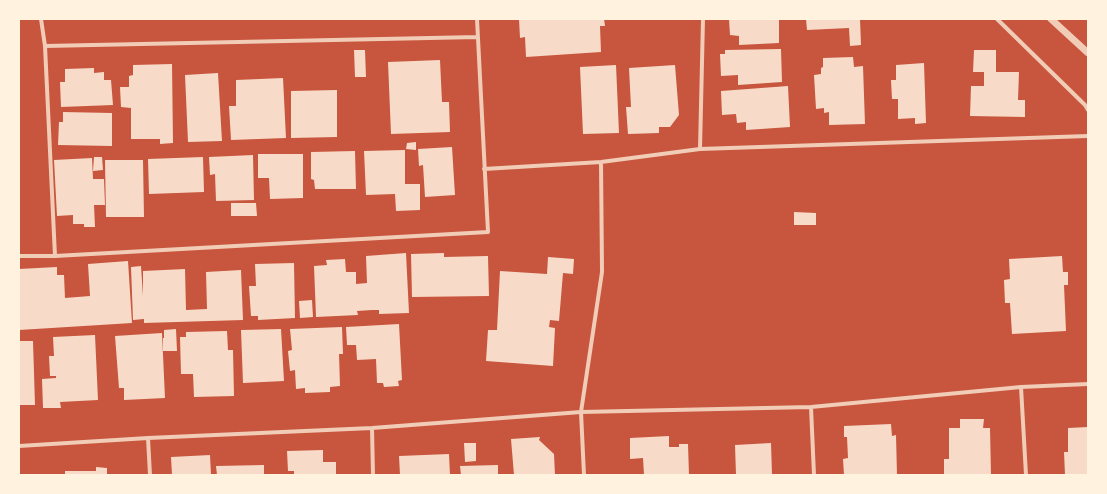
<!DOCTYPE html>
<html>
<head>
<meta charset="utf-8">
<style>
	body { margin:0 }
	#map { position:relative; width:1107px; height:494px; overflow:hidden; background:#c8553d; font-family:"Asap Condensed",sans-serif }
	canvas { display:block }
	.frame { position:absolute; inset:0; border:20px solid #fff3e0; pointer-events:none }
</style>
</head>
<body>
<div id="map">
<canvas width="1107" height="494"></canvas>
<div class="frame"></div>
</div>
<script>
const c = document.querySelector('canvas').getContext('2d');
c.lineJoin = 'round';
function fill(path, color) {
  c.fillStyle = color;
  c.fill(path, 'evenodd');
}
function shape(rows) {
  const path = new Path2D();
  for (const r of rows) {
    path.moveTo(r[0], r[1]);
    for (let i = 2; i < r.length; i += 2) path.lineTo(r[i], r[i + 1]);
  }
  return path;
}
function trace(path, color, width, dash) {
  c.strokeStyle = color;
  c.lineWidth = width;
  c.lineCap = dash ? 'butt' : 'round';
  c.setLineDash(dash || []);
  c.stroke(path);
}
fill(shape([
	[519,19,604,19,605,26,600,26,601,52,526,57,525,37,520,38],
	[729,19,779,19,779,43,739,45,739,36,730,35],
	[806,19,860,19,861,45,850,46,849,28,807,30],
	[781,49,782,82,738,85,738,75,721,76,720,54,725,54,725,50],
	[354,50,365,50,366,77,355,77],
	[974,50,996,50,996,72,1019,72,1018,100,1025,100,1025,117,970,116,971,86,984,86,984,72,973,72],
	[853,57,854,67,863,66,865,124,829,125,829,112,824,113,824,108,816,109,814,75,821,74,821,68,823,67,823,58],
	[440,60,442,102,449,102,450,132,391,134,388,62],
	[924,63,926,123,915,124,915,118,898,119,898,99,892,99,891,80,896,80,896,65],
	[172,64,173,143,160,144,160,139,131,139,131,108,121,107,120,87,129,87,129,76,133,75,133,65],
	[616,65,619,133,583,134,580,67],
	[675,65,679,115,670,127,659,127,659,133,628,134,626,107,631,107,629,68],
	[94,68,94,73,104,72,104,80,111,80,113,105,61,107,60,82,65,82,65,69],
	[218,73,222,141,188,142,185,75],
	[283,78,286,138,231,140,229,106,236,106,236,80],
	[788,86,790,127,746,130,746,122,737,123,736,114,722,115,721,91],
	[337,90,337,137,291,138,291,91],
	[63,112,112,113,112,146,58,145,59,122,63,122],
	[416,142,416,150,406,149,407,143],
	[452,147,455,195,425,197,423,165,419,166,418,149],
	[405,150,405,184,420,184,420,210,396,211,395,194,366,195,364,151],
	[355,151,356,189,315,189,314,180,311,179,311,152],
	[258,154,303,154,303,198,270,199,269,178,258,178],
	[253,155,254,200,216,201,215,174,210,175,209,157],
	[94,157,102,157,103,170,93,171],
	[203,157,204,192,149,194,148,159],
	[92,158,93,179,104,179,105,205,94,205,95,227,84,227,84,224,73,224,73,215,57,216,54,160],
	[105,160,143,160,144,217,106,217],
	[231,203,256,203,257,216,231,216],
	[794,212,816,213,816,225,794,225],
	[406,253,409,313,379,314,379,310,372,310,357,311,358,315,316,317,314,266,327,265,326,260,345,259,346,272,356,272,356,284,367,283,366,256],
	[444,253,444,257,488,256,489,296,412,297,411,254],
	[1062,256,1063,272,1068,272,1068,285,1064,285,1066,331,1012,334,1010,303,1005,303,1004,280,1010,279,1009,259],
	[548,257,574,259,573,274,563,273,559,321,550,320,549,327,555,328,553,366,486,361,488,330,497,330,500,271,547,274],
	[128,261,132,323,19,330,19,269,57,267,57,275,64,275,65,298,90,296,88,264],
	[294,263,295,318,258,320,258,316,251,316,249,286,256,286,255,264],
	[141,266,143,296,143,271,185,269,186,310,207,309,206,272,241,270,243,320,144,323,144,319,133,320,131,267],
	[312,300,313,317,300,318,299,301],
	[399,324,402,380,398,381,399,386,384,387,383,383,377,383,376,359,357,360,356,345,347,345,346,327],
	[342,327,343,354,339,354,340,386,330,387,330,392,305,393,305,388,296,389,295,370,290,371,288,351,292,350,290,329],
	[176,329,177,351,163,351,163,338,164,338,164,330],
	[281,329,284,381,243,383,241,330],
	[227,331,228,350,233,350,234,396,194,397,193,374,181,374,180,337,186,337,186,332],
	[162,333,165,398,124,400,124,388,119,388,115,336],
	[95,335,98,400,60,402,61,408,43,408,42,379,56,378,56,376,50,376,49,356,54,356,53,337],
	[19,341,33,341,35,405,19,405],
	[960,419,984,419,983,428,990,428,991,475,944,475,944,459,949,459,949,428,960,428],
	[891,424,892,436,896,435,897,475,844,475,843,459,848,458,847,437,844,437,844,426],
	[1088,427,1088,475,1065,475,1064,452,1068,452,1068,428],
	[669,436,669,447,679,447,679,444,688,444,689,475,644,475,643,458,630,459,630,438],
	[540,437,539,440,554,454,555,475,514,475,511,439],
	[464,443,476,443,476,461,465,462],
	[771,443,772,475,736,475,735,445],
	[323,450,323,462,336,462,336,475,294,475,294,471,288,471,287,451],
	[449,454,450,475,400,475,399,456],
	[210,455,211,475,172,475,171,457],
	[264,465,264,475,217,475,216,466],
	[498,465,498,475,461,475,460,466],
	[96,467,107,468,107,475,65,475,65,471,96,471]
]), '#f7dbc8');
trace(shape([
	[997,19,1085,105,1088,110],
	[45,46,478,37],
	[700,149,703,19],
	[484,169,601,162,700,149,1088,136],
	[19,256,55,256,45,46,41,19],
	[55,256,488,232,477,19],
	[1021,387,1026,475],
	[811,407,814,475],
	[372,428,373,475],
	[148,438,150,475],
	[19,446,148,438,372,428,581,412,811,407,1021,387,1088,384],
	[584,475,581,412,602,272,601,162]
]), '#f1ccb7', 4);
trace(shape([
	[1051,19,1088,53]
]), '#f1ccb7', 7);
</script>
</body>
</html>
